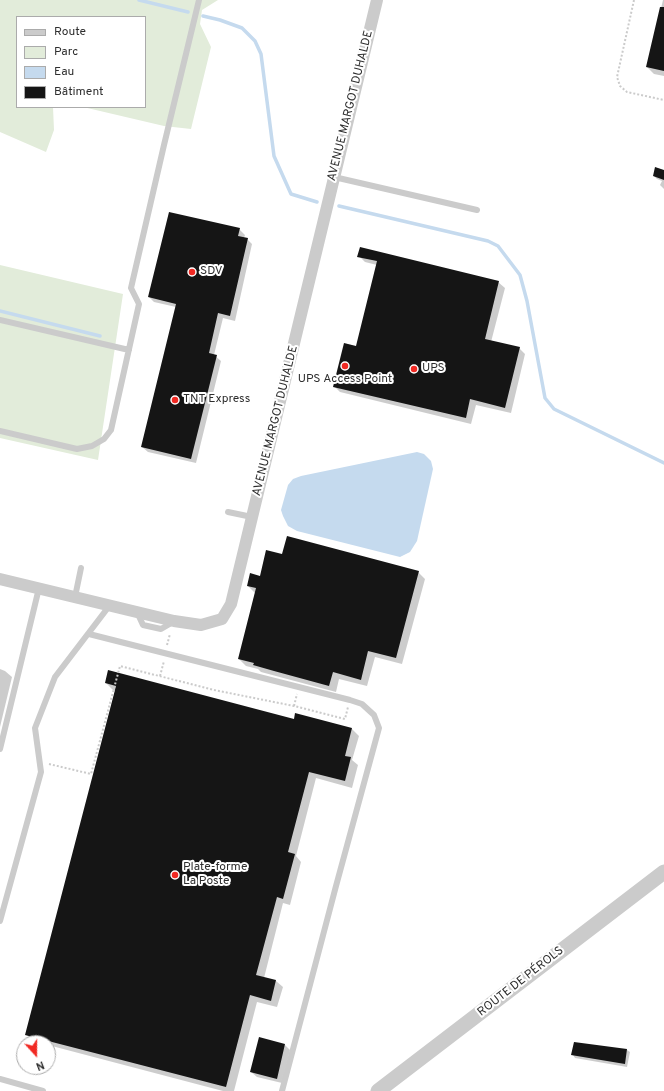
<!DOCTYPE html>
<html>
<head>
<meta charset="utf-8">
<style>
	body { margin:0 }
	#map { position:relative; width:664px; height:1091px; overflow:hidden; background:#fff; font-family:Overpass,sans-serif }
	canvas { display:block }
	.legend { position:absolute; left:16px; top:16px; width:130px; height:92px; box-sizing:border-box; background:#fff; border:1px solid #ababab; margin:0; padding:5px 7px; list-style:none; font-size:12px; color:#2e2e2e }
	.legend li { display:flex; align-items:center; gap:8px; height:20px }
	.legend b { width:20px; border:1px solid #ababab }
	.north { position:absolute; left:16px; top:1035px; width:40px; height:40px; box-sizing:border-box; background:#fff; border:1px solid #ababab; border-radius:50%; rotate:159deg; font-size:11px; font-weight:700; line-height:16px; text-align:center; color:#2e2e2e }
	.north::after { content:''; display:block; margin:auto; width:14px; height:18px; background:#f12923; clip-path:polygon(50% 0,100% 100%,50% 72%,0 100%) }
</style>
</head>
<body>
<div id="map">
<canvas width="664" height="1091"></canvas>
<ul class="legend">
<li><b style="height:5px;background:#cbcbcb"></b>Route</li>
<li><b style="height:11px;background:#e2ecda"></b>Parc</li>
<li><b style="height:11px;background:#c5daee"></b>Eau</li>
<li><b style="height:11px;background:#151515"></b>Bâtiment</li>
</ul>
<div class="north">N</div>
</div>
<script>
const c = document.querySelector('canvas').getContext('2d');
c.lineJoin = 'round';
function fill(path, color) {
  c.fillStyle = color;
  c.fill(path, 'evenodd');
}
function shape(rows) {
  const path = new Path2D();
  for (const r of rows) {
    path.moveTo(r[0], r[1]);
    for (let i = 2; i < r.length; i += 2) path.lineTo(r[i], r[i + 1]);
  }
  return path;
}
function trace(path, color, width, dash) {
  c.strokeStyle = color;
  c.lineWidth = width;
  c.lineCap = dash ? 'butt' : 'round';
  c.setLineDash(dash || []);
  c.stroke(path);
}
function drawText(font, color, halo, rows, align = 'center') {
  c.font = font + ' Overpass,sans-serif';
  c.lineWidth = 4;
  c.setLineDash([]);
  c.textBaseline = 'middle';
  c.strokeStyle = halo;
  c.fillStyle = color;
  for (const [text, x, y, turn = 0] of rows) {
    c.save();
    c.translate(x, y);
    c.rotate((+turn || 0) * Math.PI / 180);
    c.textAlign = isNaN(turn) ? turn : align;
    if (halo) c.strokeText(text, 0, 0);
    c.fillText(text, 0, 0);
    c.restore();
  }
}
fill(shape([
	[0,0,218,0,202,10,200,24,211,47,191,129,164,126,83,107,145,107,145,17,17,17,17,107,53,107,54,130,46,152,0,132],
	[0,265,123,294,98,460,0,438]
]), '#e2ecda');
fill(shape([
	[417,452,424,454,431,461,433,469,417,541,410,552,400,557,297,531,288,526,283,516,281,510,288,485,293,479,301,476]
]), '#c5daee');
fill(shape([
	[663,0,664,0,664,76,654,74,647,67],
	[664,171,664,189,660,185,662,181,657,179,654,176],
	[239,229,245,235,244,238,247,239,252,244,235,321,223,318,214,355,221,361,196,463,148,452,142,447,176,307,154,302,149,297],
	[359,256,498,282,505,288,491,342,519,348,525,354,511,413,476,405,471,424,340,392,334,386,357,347,377,265,365,262],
	[283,555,418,572,425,579,402,664,375,657,367,686,339,679,336,692,261,672,258,669,246,666,239,659,255,593,248,586,260,577],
	[0,669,5,671,12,677,0,727],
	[106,683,295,720,296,715,352,729,359,736,352,760,358,765,352,788,316,778,296,856,301,862,290,905,283,903,264,978,276,981,283,987,277,1007,257,1002,234,1091,223,1091,48,1045,48,1043,33,1041,26,1034,116,691,113,690],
	[285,1045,290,1050,282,1083,257,1077,251,1072],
	[627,1050,630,1052,627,1067,575,1058,573,1055]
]), '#0003');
trace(shape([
	[139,0,188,12],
	[203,16,220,20,242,28,255,41,261,54,274,156,291,194,317,202],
	[339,206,488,241,498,246,520,275,527,301,545,398,554,409,664,463],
	[0,311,100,336]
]), '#c5daee', 3.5);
fill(shape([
	[660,7,664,7,664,71,646,67],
	[655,167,664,170,664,180,653,176],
	[169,212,240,228,238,236,248,238,230,316,218,313,209,353,217,355,191,459,141,447,176,304,148,297],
	[360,247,499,281,485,339,520,347,505,408,470,399,466,418,333,387,344,343,356,346,377,261,357,257],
	[287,536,419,571,396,658,368,651,361,680,333,672,329,686,274,671,253,665,254,663,238,659,256,588,247,586,250,573,260,576,266,550,282,554],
	[108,670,294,719,295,713,352,728,345,756,351,757,345,781,309,772,288,852,295,854,283,899,277,897,256,975,276,980,271,1001,250,995,226,1087,25,1035,116,686,105,683],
	[259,1037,285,1044,277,1079,250,1072],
	[574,1042,627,1049,625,1064,571,1055]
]), '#151515');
trace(shape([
	[634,0,617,77,620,86,627,92,664,100],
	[167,645,170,634],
	[160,676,164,661],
	[294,706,297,694],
	[49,764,91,774,120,666,214,690,294,706,345,719,348,707]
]), '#cbcbcb', 2, [2, 2]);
trace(shape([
	[334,177,477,210],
	[0,320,129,350],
	[0,431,77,449,92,446,104,439,111,430,139,304,131,288,164,145,199,0],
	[228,512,252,517],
	[75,597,81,568],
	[137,612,143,625,161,629,173,622],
	[89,634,350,700,362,704,374,715,379,728,336,886,282,1091],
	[0,749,39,588],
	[0,921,41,772,35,728,55,677,110,605],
	[0,1079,43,1091]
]), '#cbcbcb', 6);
trace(shape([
	[0,579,174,621,201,625,222,619,231,604,377,0]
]), '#cbcbcb', 12);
trace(shape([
	[378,1091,664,872]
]), '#cbcbcb', 15);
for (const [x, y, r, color] of [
	[192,272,4,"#f12923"],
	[345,366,4,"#f12923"],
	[414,369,4,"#f12923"],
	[175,400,4,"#f12923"],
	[175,875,4,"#f12923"]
]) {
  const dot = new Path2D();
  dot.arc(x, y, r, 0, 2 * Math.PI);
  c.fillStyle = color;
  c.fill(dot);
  trace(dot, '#fff', 1.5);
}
drawText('12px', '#2e2e2e', '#fff', [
	["AVENUE MARGOT DUHALDE",351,106,-76],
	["AVENUE MARGOT DUHALDE",276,421,-76],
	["ROUTE DE PÉROLS",521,982,-38]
]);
drawText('12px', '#2e2e2e', '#fff', [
	["SDV",200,272],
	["UPS",422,369],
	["UPS Access Point",345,380,"center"],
	["TNT Express",183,400],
	["Plate-forme",183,868],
	["La Poste",183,882]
], 'left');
</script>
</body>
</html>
